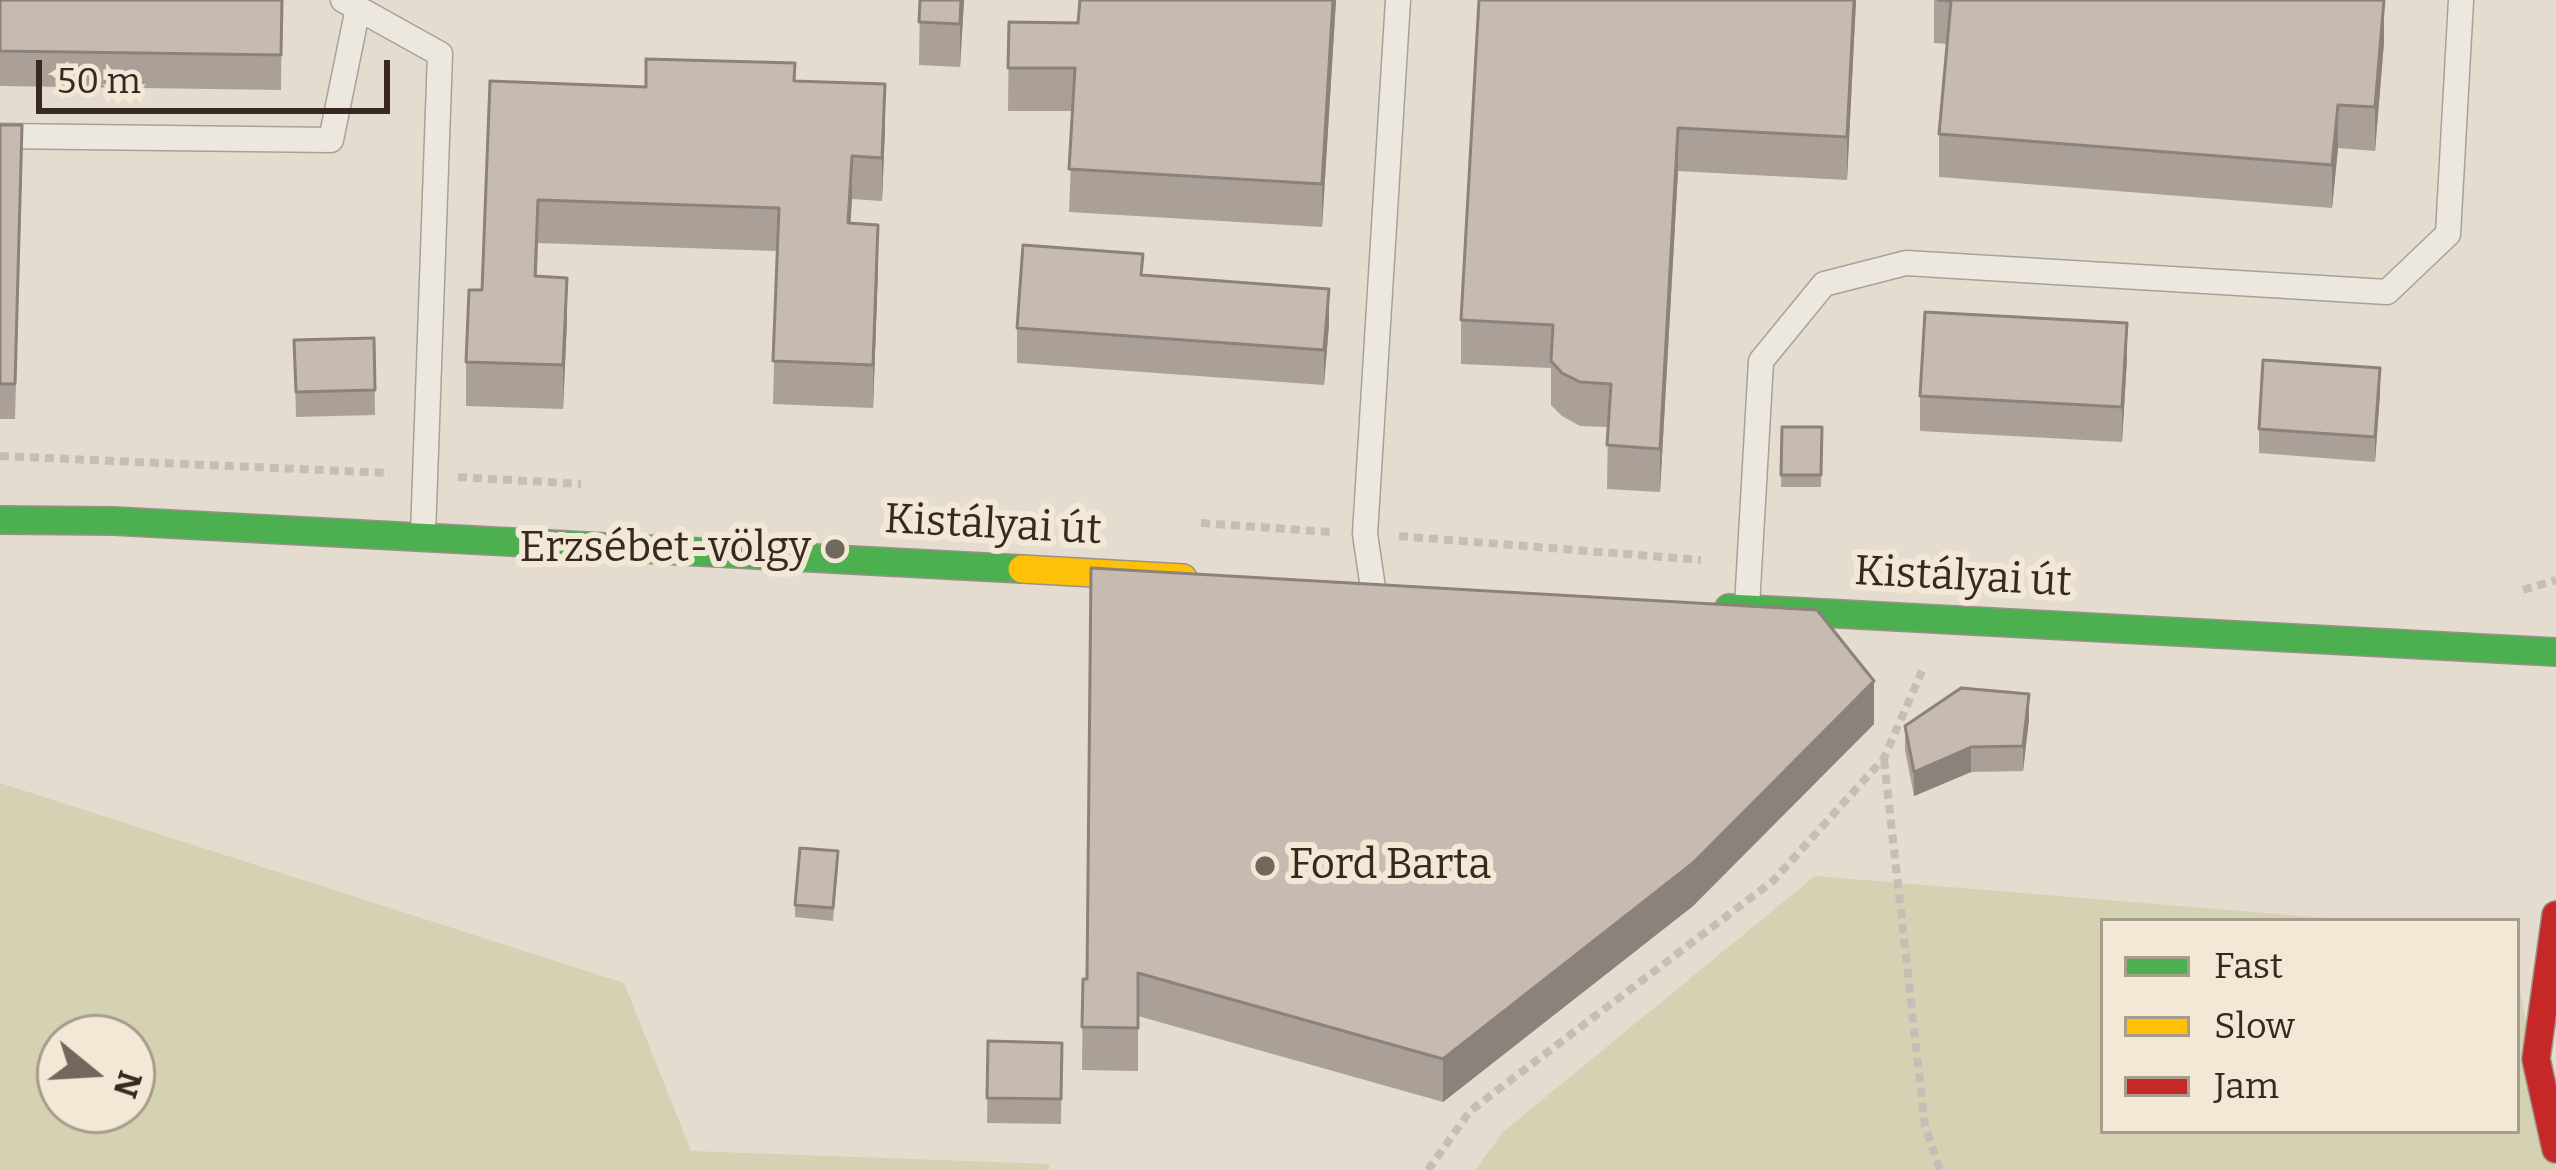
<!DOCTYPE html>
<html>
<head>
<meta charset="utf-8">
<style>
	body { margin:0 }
	#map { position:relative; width:2556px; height:1170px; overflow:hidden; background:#e3dccf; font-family:Bitter,serif }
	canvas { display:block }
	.legend { position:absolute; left:2100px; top:918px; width:420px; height:216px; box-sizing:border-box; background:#f3e8d6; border:3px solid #a89c8d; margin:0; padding:15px 21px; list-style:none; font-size:36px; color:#372920 }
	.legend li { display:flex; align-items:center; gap:24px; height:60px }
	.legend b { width:60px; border:3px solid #a89c8d }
	.north { position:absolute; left:36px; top:1014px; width:120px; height:120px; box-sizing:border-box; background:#f3e8d6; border:3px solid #a89c8d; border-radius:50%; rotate:108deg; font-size:33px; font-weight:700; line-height:48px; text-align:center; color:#372920 }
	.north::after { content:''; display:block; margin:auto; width:42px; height:54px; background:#73685d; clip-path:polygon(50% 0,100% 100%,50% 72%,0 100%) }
	.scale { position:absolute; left:36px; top:60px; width:354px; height:54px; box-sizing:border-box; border:6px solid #372920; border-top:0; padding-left:15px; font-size:36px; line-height:42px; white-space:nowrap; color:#372920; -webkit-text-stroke:9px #f3e8d6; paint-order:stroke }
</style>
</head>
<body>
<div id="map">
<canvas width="2556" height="1170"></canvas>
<ul class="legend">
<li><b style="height:15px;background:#4caf50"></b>Fast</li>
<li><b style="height:15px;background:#ffc107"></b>Slow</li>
<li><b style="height:15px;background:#c62828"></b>Jam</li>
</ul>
<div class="north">N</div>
<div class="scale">50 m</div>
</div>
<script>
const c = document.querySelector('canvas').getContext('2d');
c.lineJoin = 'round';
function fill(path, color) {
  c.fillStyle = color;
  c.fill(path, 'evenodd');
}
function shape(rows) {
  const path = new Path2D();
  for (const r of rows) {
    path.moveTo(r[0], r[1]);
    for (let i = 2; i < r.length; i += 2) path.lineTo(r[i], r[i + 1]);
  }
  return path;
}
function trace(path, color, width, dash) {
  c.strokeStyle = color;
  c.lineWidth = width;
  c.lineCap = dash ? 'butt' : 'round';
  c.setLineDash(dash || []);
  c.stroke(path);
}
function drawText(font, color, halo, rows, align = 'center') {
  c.font = font + ' Bitter,serif';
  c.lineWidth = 12;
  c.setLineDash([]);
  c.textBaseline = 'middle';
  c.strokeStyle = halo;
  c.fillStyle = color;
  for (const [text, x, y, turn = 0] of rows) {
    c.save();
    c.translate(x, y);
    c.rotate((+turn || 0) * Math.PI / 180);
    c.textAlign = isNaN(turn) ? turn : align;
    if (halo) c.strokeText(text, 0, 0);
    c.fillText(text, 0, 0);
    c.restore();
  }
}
fill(shape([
	[0,783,624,983,691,1151,1049,1164,1049,1170,0,1170],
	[60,1038,132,1038,132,1110,60,1110],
	[1815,876,2362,921,2103,921,2103,1131,2517,1131,2517,976,2556,1170,1475,1170,1503,1132]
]), '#d4d2b2');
const lane = shape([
	[343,0,440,54,423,535],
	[0,136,331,140,358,8],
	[1373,588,1365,534,1398,0],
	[1747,606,1761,361,1824,284,1906,263,2387,292,2448,234,2461,0]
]);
const fast = shape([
	[0,520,113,521,1022,569],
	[1729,608,2556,652]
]);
const slow = shape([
	[1022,569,1183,578]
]);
const jam = shape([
	[2556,915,2536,1059,2556,1149]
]);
trace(lane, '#a9a198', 27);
trace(fast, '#989188', 30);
trace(slow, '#989188', 30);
trace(jam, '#989188', 30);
trace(shape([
	[0,456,390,473],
	[458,477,581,484],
	[1201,523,1330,532],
	[1399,536,1701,560],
	[2523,590,2556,580],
	[1884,760,1925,1126,1940,1170],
	[1428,1170,1470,1111,1773,881,1884,758,1922,671]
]), '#c4beb7', 8, [9, 6]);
trace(lane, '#ece8e0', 24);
trace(fast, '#4caf50', 27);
trace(slow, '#ffc107', 27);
trace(jam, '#c62828', 27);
fill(shape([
	[0,0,282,0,281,90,0,86],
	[920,0,964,0,960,67,919,65],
	[1336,0,1322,227,1069,212,1073,111,1008,111,1009,22,1078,23],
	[1479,0,1856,0,1847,180,1678,171,1660,492,1607,489,1608,427,1580,426,1562,416,1551,405,1551,368,1461,364,1461,320],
	[1934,0,2384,42,2375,151,2338,148,2332,208,1939,177,1939,134,1947,44,1934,43],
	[490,81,646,87,795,81,885,128,882,201,852,199,850,223,878,269,873,408,773,404,777,251,538,243,537,276,567,321,563,409,466,406,466,362,482,290],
	[0,125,22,160,15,419,0,419],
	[1143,276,1329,324,1324,385,1017,363,1017,328],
	[374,338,375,415,296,417,294,340],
	[2127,358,2122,442,1920,431,1920,396],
	[2380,393,2375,462,2259,453,2259,429],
	[1782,427,1822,427,1821,487,1781,487],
	[2029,719,2023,771,1971,772,1914,796,1905,750,1905,726],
	[1874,724,1693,906,1443,1102,1138,1016,1138,1071,1082,1070,1083,979],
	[838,864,833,921,795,917,795,905],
	[988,1041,1062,1043,1061,1124,987,1123]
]), '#aba097');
fill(shape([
	[961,0,964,0,960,67,960,24],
	[1333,0,1336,0,1322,227,1322,184],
	[1854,0,1856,0,1847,180,1847,137],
	[2384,0,2384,42,2375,151,2375,107],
	[885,84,885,128,882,201,882,158],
	[2338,105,2338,148,2332,208,2332,165],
	[1678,128,1678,171,1660,492,1660,449],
	[852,156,852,199,848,266,848,223],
	[878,225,878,269,873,408,873,365],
	[567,278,567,321,563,409,563,365],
	[1329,289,1329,324,1324,385,1324,350],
	[2127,323,2127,358,2122,442,2122,407],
	[2380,368,2380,393,2375,462,2375,437],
	[1874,681,1874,724,1693,906,1443,1102,1443,1059],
	[2029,694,2029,719,2023,771,2023,746],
	[1971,747,1971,772,1914,796,1914,772]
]), '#8b827b');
const building = shape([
	[0,0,282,0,281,55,0,51,0,0],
	[920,0,961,0,960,24,919,22,920,0],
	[1080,0,1333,0,1322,184,1069,169,1075,68,1008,68,1009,22,1078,23,1080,0],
	[1479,0,1854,0,1847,137,1678,128,1660,449,1607,445,1611,384,1580,382,1562,373,1551,361,1553,325,1461,320,1479,0],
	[1938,0,2384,0,2375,107,2338,105,2332,165,1939,134,1951,1,1938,0],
	[646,59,795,63,794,81,885,84,882,158,852,156,848,223,878,225,873,365,773,361,779,208,538,200,535,276,567,278,563,365,466,362,469,290,482,290,490,81,646,87,646,59],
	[0,125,22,125,15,384,0,384,0,125],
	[1023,245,1143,254,1141,275,1329,289,1324,350,1017,328,1023,245],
	[1925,312,2127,323,2122,407,1920,396,1925,312],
	[374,338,375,390,296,392,294,340,374,338],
	[2263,360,2380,368,2375,437,2259,429,2263,360],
	[1782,427,1822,427,1821,475,1781,475,1782,427],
	[1091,568,1817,610,1874,681,1693,863,1443,1059,1138,973,1138,1028,1082,1027,1083,979,1087,979,1091,568],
	[1961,688,2029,694,2023,746,1971,747,1914,772,1905,726,1961,688],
	[800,848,838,851,833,908,795,905,800,848],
	[988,1041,1062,1043,1061,1099,987,1098,988,1041]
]);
fill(building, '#c7bab0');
trace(building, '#8b827b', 3);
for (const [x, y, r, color] of [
	[835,549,12,"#73685d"],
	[1265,866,12,"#73685d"]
]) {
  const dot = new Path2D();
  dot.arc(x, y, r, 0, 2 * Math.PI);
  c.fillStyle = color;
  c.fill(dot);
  trace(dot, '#f3e8d6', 4.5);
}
drawText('42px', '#372920', '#f3e8d6', [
	["Kistályai út",993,526,3],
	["Kistályai út",1963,578,3]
]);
drawText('42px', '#372920', '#f3e8d6', [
	["Erzsébet-völgy",811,549],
	["Ford Barta",1289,866,"left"]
], 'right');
</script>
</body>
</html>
